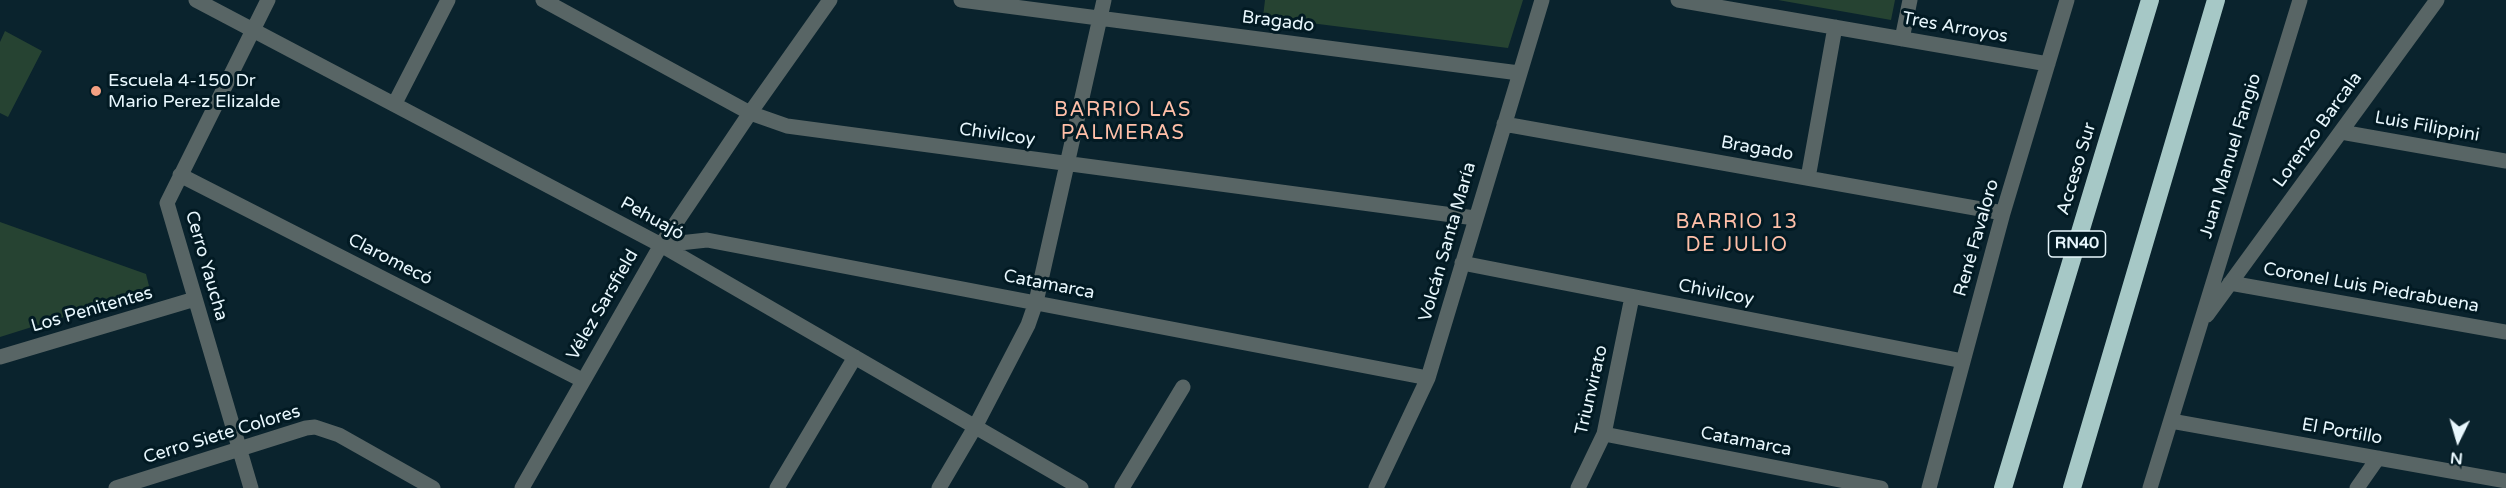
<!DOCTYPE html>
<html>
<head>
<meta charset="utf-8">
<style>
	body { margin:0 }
	#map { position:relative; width:2506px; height:488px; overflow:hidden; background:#0a232d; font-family:"Varela Round",sans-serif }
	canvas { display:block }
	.north { position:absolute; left:2428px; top:410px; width:60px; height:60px; -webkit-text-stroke:4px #021a23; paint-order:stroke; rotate:185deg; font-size:16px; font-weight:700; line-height:24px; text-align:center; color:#e8f7fd }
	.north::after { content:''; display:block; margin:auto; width:21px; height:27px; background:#e8f7fd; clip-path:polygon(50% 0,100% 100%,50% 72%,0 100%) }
</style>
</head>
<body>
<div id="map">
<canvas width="2506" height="488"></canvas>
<div class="north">N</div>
</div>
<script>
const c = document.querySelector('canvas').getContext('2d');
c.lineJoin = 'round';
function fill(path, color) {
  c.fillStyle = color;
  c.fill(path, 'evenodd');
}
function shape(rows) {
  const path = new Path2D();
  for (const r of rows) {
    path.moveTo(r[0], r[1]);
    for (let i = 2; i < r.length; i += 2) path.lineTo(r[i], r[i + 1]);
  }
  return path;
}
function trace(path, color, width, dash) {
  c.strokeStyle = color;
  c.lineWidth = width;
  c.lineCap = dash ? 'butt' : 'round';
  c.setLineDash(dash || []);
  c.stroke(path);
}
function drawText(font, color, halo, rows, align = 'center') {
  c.font = font + ' "Varela Round",sans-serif';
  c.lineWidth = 6;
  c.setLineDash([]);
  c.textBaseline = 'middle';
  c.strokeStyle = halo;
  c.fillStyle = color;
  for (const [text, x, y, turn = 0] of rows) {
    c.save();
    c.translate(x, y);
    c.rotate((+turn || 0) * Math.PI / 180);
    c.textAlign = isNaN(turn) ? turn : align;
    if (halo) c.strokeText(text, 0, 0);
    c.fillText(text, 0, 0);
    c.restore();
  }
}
fill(shape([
	[1265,0,1523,0,1508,48,1263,17],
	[1778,0,1895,0,1891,20],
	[5,31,42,51,8,117,0,113,0,42],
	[0,222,146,274,150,290,0,337]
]), '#264332');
trace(shape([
	[196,0,661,245,1081,488],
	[543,0,750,113,787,126,1475,218],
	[961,0,1519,73],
	[1678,0,2048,64],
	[1902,39,1910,0],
	[395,103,448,0],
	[1504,124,2003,213],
	[2341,132,2506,161],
	[180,175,582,380],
	[1808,178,1835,27],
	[661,245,707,240,1428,378],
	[1462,263,1963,361],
	[2230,283,2506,332],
	[2207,315,2437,0],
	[0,357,195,299],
	[2171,421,2506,481],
	[1604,434,1881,488],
	[116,488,306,428,315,427,339,435,433,488],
	[251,488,167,203,268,0],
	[522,488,661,245,750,113,830,0],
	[777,488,855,357],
	[939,488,975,427,1028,325,1036,302,1104,0],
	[1122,488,1183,387],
	[1376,488,1428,378,1542,0],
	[1578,488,1604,434,1632,297],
	[1929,488,2003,213,2067,0],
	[2150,488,2300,0],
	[2357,488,2378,458]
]), '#586565', 15);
trace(shape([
	[2003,488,2150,0],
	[2072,488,2216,0]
]), '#a6c8c6', 18);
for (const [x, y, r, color] of [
	[96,91,6,"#f3a082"]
]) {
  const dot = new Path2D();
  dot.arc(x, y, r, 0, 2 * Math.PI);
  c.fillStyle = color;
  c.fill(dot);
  trace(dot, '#021a23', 2);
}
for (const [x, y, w] of [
	[2077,244,57]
]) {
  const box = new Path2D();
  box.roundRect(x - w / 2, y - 13, w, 26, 4.5);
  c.fillStyle = '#021a23';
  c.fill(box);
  trace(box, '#e8f7fd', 1.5);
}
drawText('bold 16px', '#e8f7fd', null, [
	["RN40",2077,244]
]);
drawText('18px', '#e8f7fd', '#021a23', [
	["Bragado",1278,22,7],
	["Tres Arroyos",1955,28,10],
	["Luis Filippini",2427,127,10],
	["Lorenzo Barcala",2318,130,-54],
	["Chivilcoy",997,135,8],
	["Bragado",1757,149,10],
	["Juan Manuel Fangio",2231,156,-73],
	["Acceso Sur",2077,169,-73],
	["Pehuajó",652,219,29],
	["René Favaloro",1977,238,-74],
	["Volcán Santa María",1448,242,-74],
	["Claromecó",390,260,27],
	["Cerro Yaucha",206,266,74],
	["Catamarca",1049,285,11],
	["Coronel Luis Piedrabuena",2371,288,10],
	["Chivilcoy",1716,293,11],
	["Vélez Sarsfield",603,305,-60],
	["Los Penitentes",92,310,-16],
	["Triunvirato",1592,390,-77],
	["El Portillo",2342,432,10],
	["Cerro Siete Colores",222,435,-17],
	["Catamarca",1746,442,11]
]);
drawText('18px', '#e8f7fd', '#021a23', [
	["Escuela 4-150 Dr",108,81],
	["Mario Perez Elizalde",108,102]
], 'left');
c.letterSpacing = '1.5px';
drawText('20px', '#ffbfa8', '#021a23', [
	["BARRIO LAS",1123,111],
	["PALMERAS",1123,134],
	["BARRIO 13",1737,223],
	["DE JULIO",1737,246]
]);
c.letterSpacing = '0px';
</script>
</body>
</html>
